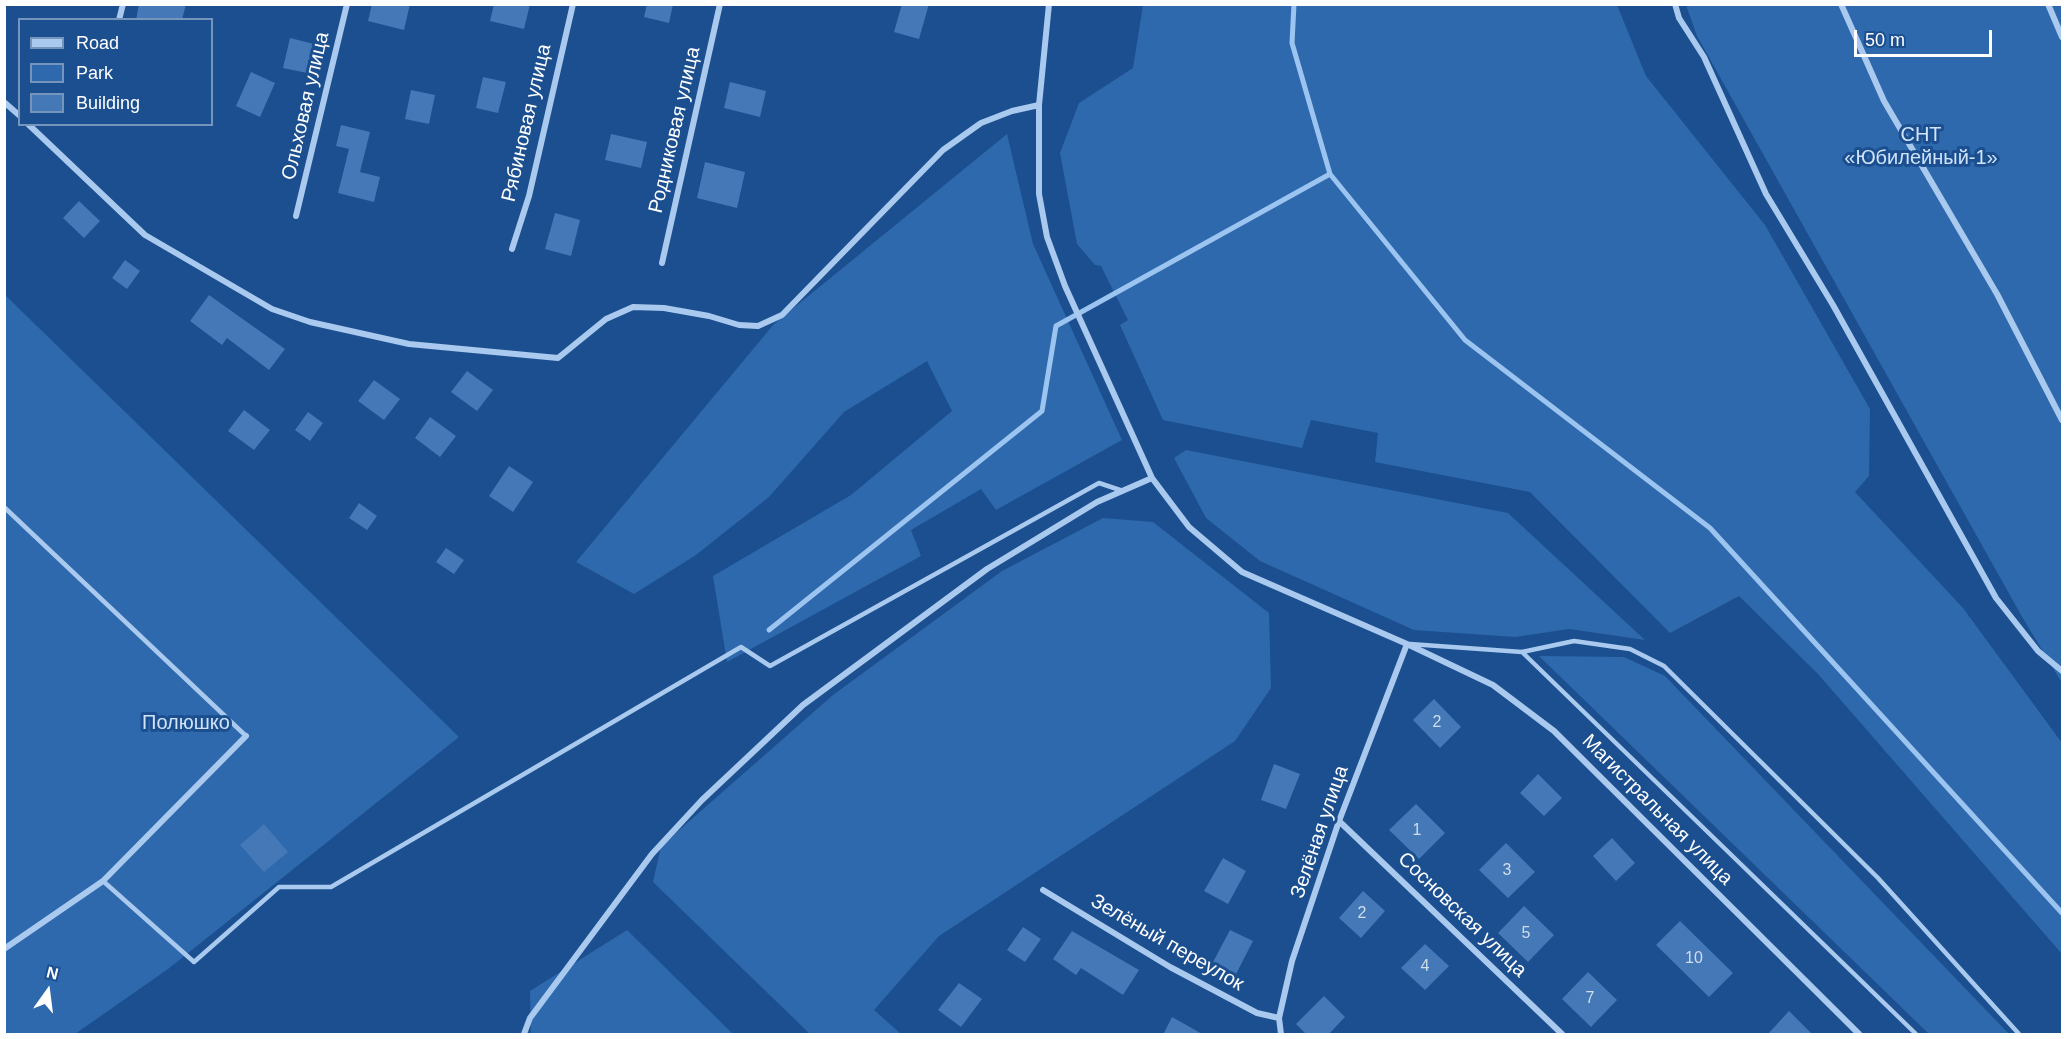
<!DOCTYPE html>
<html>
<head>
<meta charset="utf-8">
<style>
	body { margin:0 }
	#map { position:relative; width:2067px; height:1039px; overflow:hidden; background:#1b4f8f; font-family:Helvetica,sans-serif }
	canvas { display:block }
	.frame { position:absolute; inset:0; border:6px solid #fff; pointer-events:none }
	.legend { position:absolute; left:18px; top:18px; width:195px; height:108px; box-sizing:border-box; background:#1b4f8f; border:2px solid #7695bc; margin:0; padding:8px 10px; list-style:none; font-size:18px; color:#fff }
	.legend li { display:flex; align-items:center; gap:12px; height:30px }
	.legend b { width:30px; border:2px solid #7695bc }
	.north { position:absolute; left:18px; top:961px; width:60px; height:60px; -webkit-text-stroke:4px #1b4f8f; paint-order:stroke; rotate:14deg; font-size:16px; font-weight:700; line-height:24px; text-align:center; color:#fff }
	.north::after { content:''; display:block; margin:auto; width:21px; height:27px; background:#fff; clip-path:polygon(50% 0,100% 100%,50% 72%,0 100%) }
	.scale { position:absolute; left:1854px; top:30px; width:138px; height:27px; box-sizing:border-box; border:3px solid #fff; border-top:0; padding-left:8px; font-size:18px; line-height:21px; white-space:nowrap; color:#fff; -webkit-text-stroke:4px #1b4f8f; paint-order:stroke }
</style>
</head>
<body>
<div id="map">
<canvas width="2067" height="1039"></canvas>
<div class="frame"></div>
<ul class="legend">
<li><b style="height:8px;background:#a9c9ee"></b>Road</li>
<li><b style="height:16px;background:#2e69ad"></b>Park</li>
<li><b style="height:16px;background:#4478b7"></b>Building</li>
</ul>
<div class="north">N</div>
<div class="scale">50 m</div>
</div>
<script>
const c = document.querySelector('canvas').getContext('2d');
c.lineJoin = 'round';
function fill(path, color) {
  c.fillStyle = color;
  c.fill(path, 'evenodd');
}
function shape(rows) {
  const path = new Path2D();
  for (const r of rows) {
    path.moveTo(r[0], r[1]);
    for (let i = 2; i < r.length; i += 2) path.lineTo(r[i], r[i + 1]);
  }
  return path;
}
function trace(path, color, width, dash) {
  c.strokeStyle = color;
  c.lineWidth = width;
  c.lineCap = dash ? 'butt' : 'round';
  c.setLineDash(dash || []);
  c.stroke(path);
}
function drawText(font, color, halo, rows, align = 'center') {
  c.font = font + ' Helvetica,sans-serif';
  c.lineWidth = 6;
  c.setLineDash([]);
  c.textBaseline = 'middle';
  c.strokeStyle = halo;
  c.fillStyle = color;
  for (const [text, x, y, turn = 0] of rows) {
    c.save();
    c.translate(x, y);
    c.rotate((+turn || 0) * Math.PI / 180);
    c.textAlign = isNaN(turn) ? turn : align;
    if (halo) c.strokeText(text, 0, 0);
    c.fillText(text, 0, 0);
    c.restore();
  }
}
fill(shape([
	[1143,5,1617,5,1646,76,1765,225,1870,409,1869,476,1855,492,1963,608,2062,743,2062,954,1818,674,1739,596,1670,633,1530,492,1375,462,1378,433,1311,420,1302,448,1163,420,1120,325,1128,320,1101,266,1095,265,1077,244,1060,153,1079,103,1133,68],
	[1686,5,2062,5,2062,683,2021,615,1697,36],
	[1007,134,1033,244,1122,440,996,510,981,489,911,530,921,556,727,662,713,576,851,495,952,411,927,361,844,412,769,497,696,555,634,594,576,562,774,324],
	[4,294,459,737,168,969,75,1034,5,1034],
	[1186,450,1508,513,1645,640,1569,629,1515,637,1414,630,1260,561,1206,518,1174,458],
	[1103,518,1153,522,1269,613,1271,688,1235,741,939,936,874,1010,901,1034,810,1034,653,882,661,846,833,695,1002,571],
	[1539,656,1624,657,1665,676,2009,1034,1929,1034],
	[627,930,733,1034,531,1034,530,991]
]), '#2e69ad');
trace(shape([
	[1330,174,1465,340,1710,528,2062,913],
	[769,630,1042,411,1056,326,1330,174,1292,43,1294,4]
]), '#9cc4f0', 5);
fill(shape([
	[139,4,186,4,182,20,136,20],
	[372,4,410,4,404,30,368,21],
	[494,4,530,4,524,29,490,21],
	[647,4,673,4,669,23,644,17],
	[902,4,929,4,919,39,894,32],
	[290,38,314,44,307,73,283,68],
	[251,72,275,83,260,117,236,106],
	[483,77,506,82,498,113,476,108],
	[730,82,766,91,760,117,724,108],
	[411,90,435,95,429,124,405,119],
	[341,125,370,132,360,172,380,177,374,202,338,193,349,149,336,146],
	[611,134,647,142,641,168,605,160],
	[705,162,745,172,737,208,697,198],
	[79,201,100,221,84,238,63,218],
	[555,213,580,220,571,256,545,249],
	[125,260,140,271,127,289,112,278],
	[209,295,285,349,269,370,227,338,222,345,190,321],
	[467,371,493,390,477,411,451,392],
	[374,380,400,399,384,420,358,401],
	[244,410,270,430,254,450,228,431],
	[308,412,323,423,310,441,295,430],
	[430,417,456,436,440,457,415,438],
	[509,466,533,482,513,512,489,496],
	[359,503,377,516,367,530,349,518],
	[446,548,464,560,454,574,436,562],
	[1434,699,1461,727,1440,748,1413,720],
	[1274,764,1300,774,1286,809,1261,800],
	[1538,774,1562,798,1544,816,1520,793],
	[1416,804,1445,833,1419,859,1389,830],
	[264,824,288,852,264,872,240,845],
	[1612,838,1635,863,1616,881,1593,856],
	[1506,843,1535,872,1508,898,1479,870],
	[1223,858,1246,871,1228,904,1204,891],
	[1363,891,1385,911,1361,938,1339,918],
	[1524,906,1554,935,1528,962,1498,933],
	[1680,921,1733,973,1709,997,1656,945],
	[1023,927,1041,939,1025,962,1007,950],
	[1230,930,1253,941,1236,974,1213,962],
	[1072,931,1139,970,1123,995,1081,968,1076,975,1053,959],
	[1425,944,1449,966,1425,990,1401,968],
	[1588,972,1617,1000,1591,1027,1562,999],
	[959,983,982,999,961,1027,938,1010],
	[1324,996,1345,1017,1328,1035,1307,1035,1296,1024],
	[1789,1011,1813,1035,1767,1035],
	[1172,1017,1204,1035,1163,1035]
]), '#4478b7');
trace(shape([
	[4,507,246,736],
	[1410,644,1522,652,1574,641,1630,649,1664,666,1878,878,2019,1034],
	[1522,652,1916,1034],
	[103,881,194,962,279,887,331,887,741,647,770,666,1099,483,1123,491]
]), '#a9c9ee', 4.5);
trace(shape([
	[1049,4,1039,105,1039,194,1047,237,1065,286,1152,478,1189,527,1242,572,1407,644,1493,685,1554,731,1859,1034],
	[1675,4,1679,18,1704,57,1766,194,1833,305,1996,598,2038,651,2062,671],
	[1841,4,1884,101,1997,294,2062,420],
	[2048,4,2062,37],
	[119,20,123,4],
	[4,102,20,116],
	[28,124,145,235,272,309,310,322,409,344,558,358,606,319,633,307,664,308,709,316,739,325,758,326,782,315,943,150,981,123,1012,111,1039,105],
	[296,216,347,4],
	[512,249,529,196,573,4],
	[662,263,720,4],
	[1339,821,1562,1034],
	[1043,890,1170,967,1257,1013,1279,1018],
	[4,949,103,881,246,736],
	[524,1034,530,1018,652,854,702,800,803,705,987,569,1097,502,1152,478],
	[1281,1034,1279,1018,1292,961,1339,821,1407,644]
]), '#a9c9ee', 6);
drawText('16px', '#d0dded', null, [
	["2",1437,723],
	["1",1417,831],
	["3",1507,871],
	["2",1362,914],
	["5",1526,934],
	["10",1694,959],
	["4",1425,967],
	["7",1590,999]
]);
drawText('20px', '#fff', '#1b4f8f', [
	["Ольховая улица",306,106,-77],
	["Рябиновая улица",527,123,-77],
	["Родниковая улица",675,130,-77],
	["Магистральная улица",1657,810,45],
	["Зелёная улица",1320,832,-71],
	["Сосновская улица",1462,915,44],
	["Зелёный переулок",1167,943,30]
]);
drawText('20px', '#cfe3fa', '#1b4f8f', [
	["СНТ",1921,135],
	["«Юбилейный-1»",1921,158],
	["Полюшко",186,723]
]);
</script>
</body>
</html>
